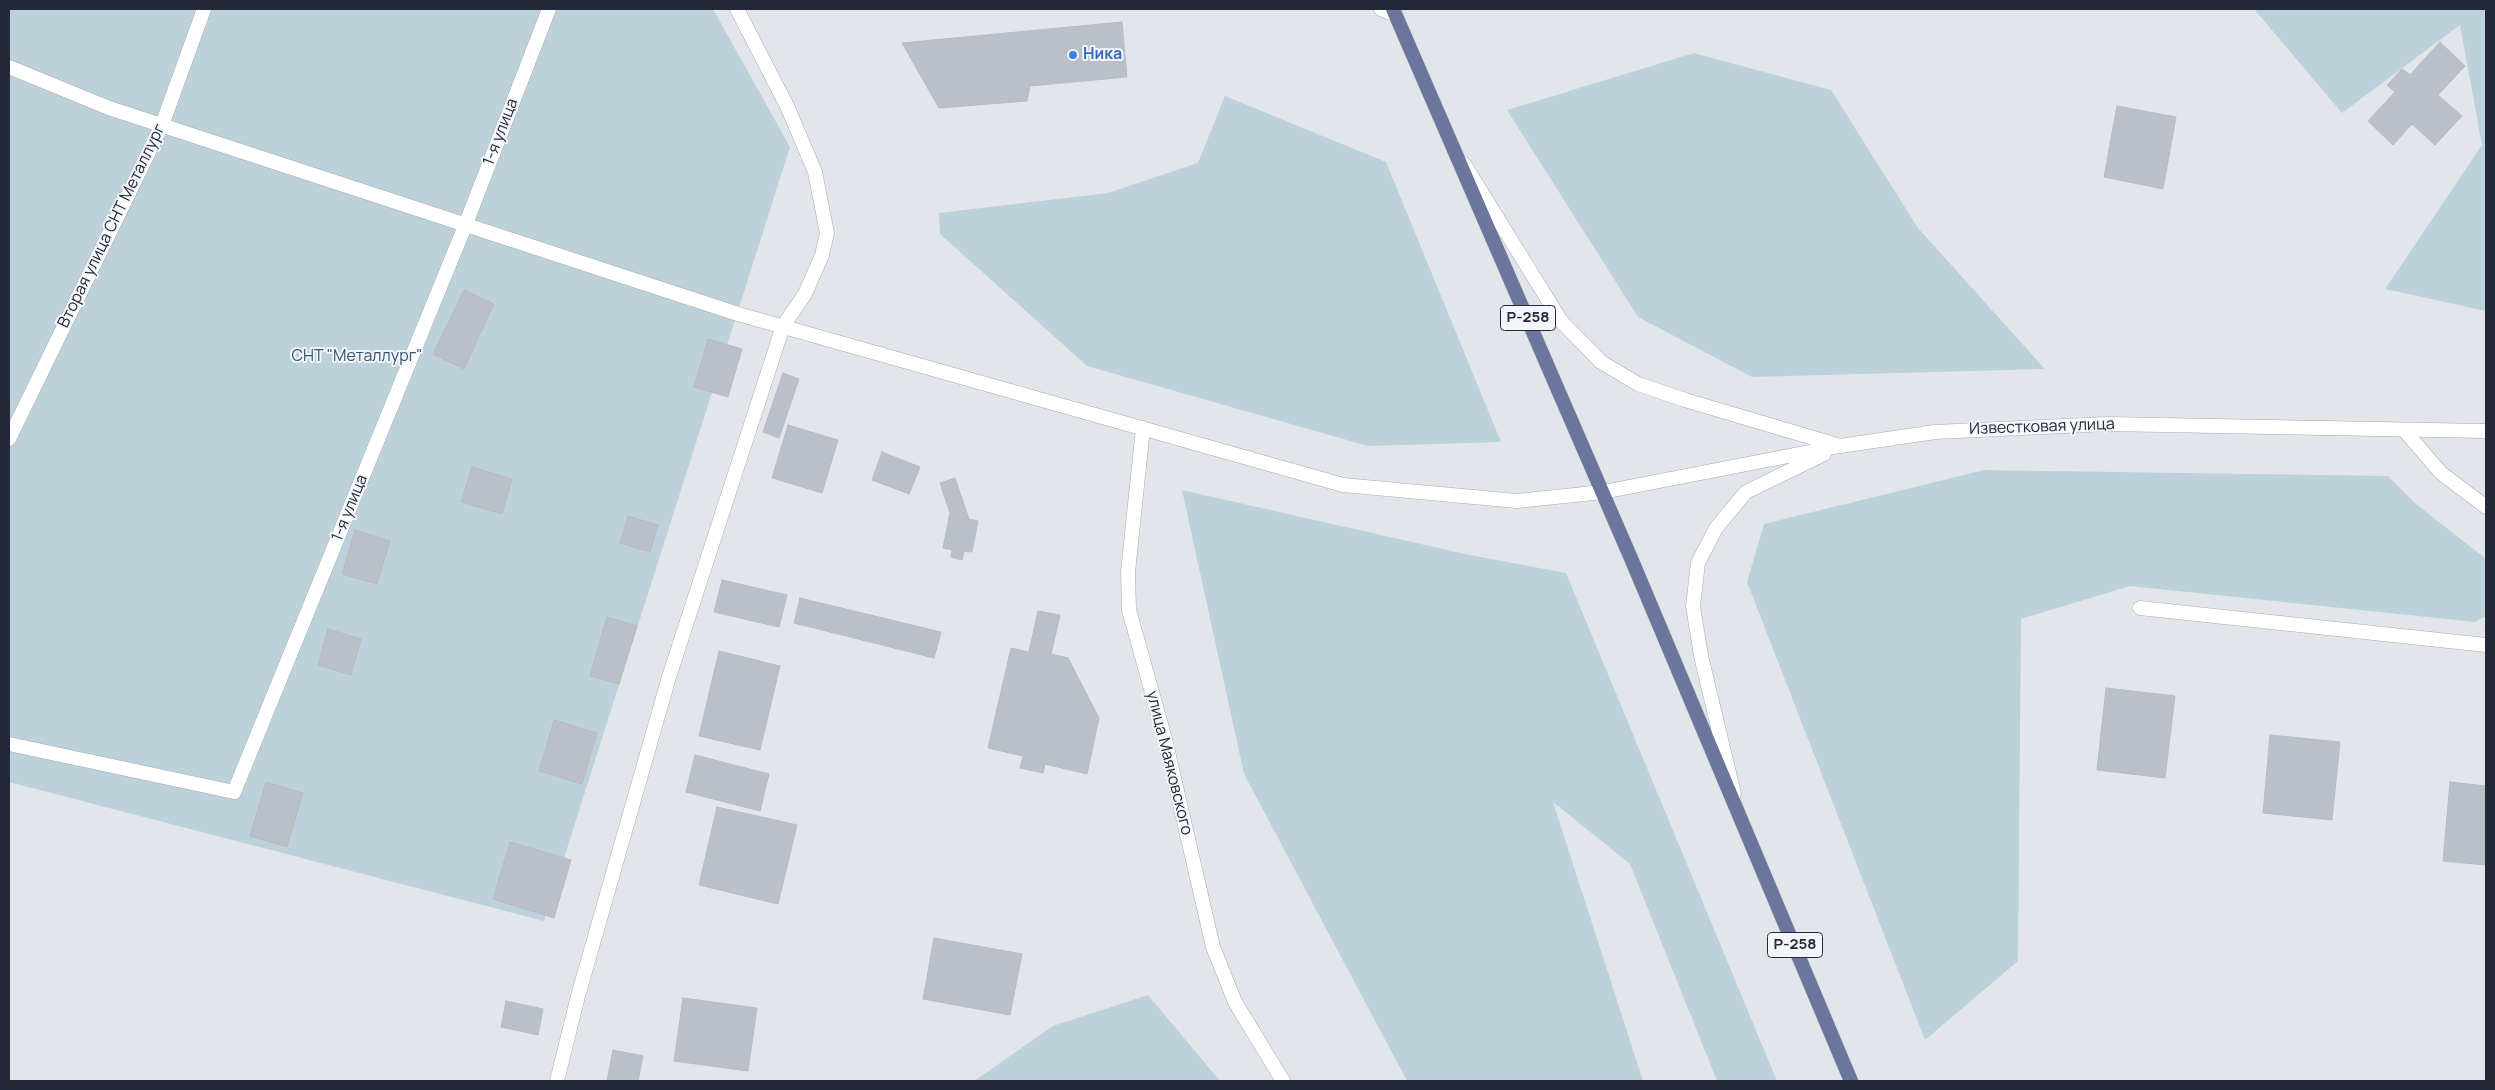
<!DOCTYPE html>
<html>
<head>
<meta charset="utf-8">
<style>
	body { margin:0 }
	#map { position:relative; width:2495px; height:1090px; overflow:hidden; background:#e2e6eb; font-family:Manrope,sans-serif }
	canvas { display:block }
	.frame { position:absolute; inset:0; border:10px solid #24293a; pointer-events:none }
</style>
</head>
<body>
<div id="map">
<canvas width="2495" height="1090"></canvas>
<div class="frame"></div>
</div>
<script>
const c = document.querySelector('canvas').getContext('2d');
c.lineJoin = 'round';
function fill(path, color) {
  c.fillStyle = color;
  c.fill(path, 'evenodd');
}
function shape(rows) {
  const path = new Path2D();
  for (const r of rows) {
    path.moveTo(r[0], r[1]);
    for (let i = 2; i < r.length; i += 2) path.lineTo(r[i], r[i + 1]);
  }
  return path;
}
function trace(path, color, width, dash) {
  c.strokeStyle = color;
  c.lineWidth = width;
  c.lineCap = dash ? 'butt' : 'round';
  c.setLineDash(dash || []);
  c.stroke(path);
}
function drawText(font, color, halo, rows, align = 'center') {
  c.font = font + ' Manrope,sans-serif';
  c.lineWidth = 4;
  c.setLineDash([]);
  c.textBaseline = 'middle';
  c.strokeStyle = halo;
  c.fillStyle = color;
  for (const [text, x, y, turn = 0] of rows) {
    c.save();
    c.translate(x, y);
    c.rotate((+turn || 0) * Math.PI / 180);
    c.textAlign = isNaN(turn) ? turn : align;
    if (halo) c.strokeText(text, 0, 0);
    c.fillText(text, 0, 0);
    c.restore();
  }
}
fill(shape([
	[9,9,713,9,790,147,544,921,9,782],
	[2254,9,2486,9,2486,311,2385,289,2482,145,2460,25,2342,113],
	[1694,53,1831,90,1918,228,2045,369,1752,377,1638,317,1507,110],
	[1225,96,1386,162,1501,442,1368,446,1087,366,940,234,939,213,1108,193,1198,163],
	[1984,470,2388,476,2416,504,2486,559,2486,616,2475,622,2130,586,2021,619,2018,961,1925,1040,1747,582,1764,524],
	[1182,490,1465,554,1566,573,1777,1081,1717,1081,1630,864,1553,802,1643,1081,1407,1081,1244,774],
	[1148,995,1220,1081,974,1081,1053,1026]
]), '#bdd1da');
const building = shape([
	[1122,22,1127,77,1030,86,1027,101,939,108,902,43,1122,22],
	[2440,42,2465,66,2438,95,2462,116,2435,145,2412,124,2393,145,2368,121,2395,92,2387,85,2402,69,2410,75,2440,42],
	[2117,106,2176,117,2163,189,2104,177,2117,106],
	[464,290,494,304,464,369,433,354,464,290],
	[708,339,742,349,728,397,694,387,708,339],
	[783,373,799,379,779,438,763,432,783,373],
	[788,425,838,440,822,493,772,478,788,425],
	[882,452,920,467,909,494,872,480,882,452],
	[472,467,512,479,502,514,461,502,472,467],
	[955,478,969,519,978,521,972,552,964,551,962,560,951,557,952,550,943,548,950,513,940,483,955,478],
	[628,516,658,525,650,552,620,543,628,516],
	[355,530,390,541,377,584,342,574,355,530],
	[722,580,787,595,779,627,714,612,722,580],
	[800,598,941,632,934,658,794,623,800,598],
	[1038,611,1060,615,1051,654,1068,658,1099,718,1087,774,1045,764,1043,773,1020,768,1023,756,988,748,1011,648,1029,652,1038,611],
	[607,617,637,626,619,684,590,676,607,617],
	[328,629,361,639,351,675,318,665,328,629],
	[719,651,780,666,760,750,699,736,719,651],
	[2106,688,2175,696,2165,778,2097,770,2106,688],
	[554,720,597,733,582,784,539,771,554,720],
	[2270,735,2340,742,2332,820,2263,813,2270,735],
	[695,755,769,774,760,811,686,792,695,755],
	[266,782,303,793,287,847,250,836,266,782],
	[2450,782,2486,786,2486,865,2443,861,2450,782],
	[717,807,797,825,778,904,699,885,717,807],
	[510,842,571,860,554,918,493,899,510,842],
	[934,938,1022,954,1010,1015,923,999,934,938],
	[683,998,757,1008,748,1071,674,1061,683,998],
	[506,1001,543,1009,538,1035,501,1027,506,1001],
	[613,1050,643,1056,638,1081,607,1081,613,1050]
]);
fill(building, '#bbc0c8');
trace(building, '#b5bbc4', 1);
const service = shape([
	[737,9,787,106,815,172,827,233,822,255,805,294,783,326],
	[1381,9,1396,15],
	[2140,608,2486,645]
]);
const minor = shape([
	[9,67,109,108,738,314,1343,485,1517,501,1603,492],
	[1143,428,1128,572,1129,610,1165,739,1213,947,1235,1002,1283,1081],
	[2404,430,2441,473,2486,507],
	[9,439,162,125,204,9],
	[9,744,234,792,465,226,549,9],
	[557,1081,578,996,669,677,783,326]
]);
const secondary = shape([
	[1464,164,1561,321,1601,362,1638,384,1685,400,1837,445],
	[1603,492,1840,446,1935,432,2107,424,2486,431],
	[1734,794,1701,656,1693,606,1698,563,1716,528,1746,492,1824,454]
]);
const primary = shape([
	[1393,9,1633,563,1851,1081]
]);
trace(service, '#a5aab2', 15);
trace(minor, '#a5aab2', 15);
trace(secondary, '#a2a8b6', 15);
trace(primary, '#c2c3c8', 15);
trace(service, '#fff', 14);
trace(minor, '#fff', 14);
trace(secondary, '#fff', 14);
trace(primary, '#6b769c', 14);
for (const [x, y, r, color] of [
	[1073,55,5,"#3f7fe0"]
]) {
  const dot = new Path2D();
  dot.arc(x, y, r, 0, 2 * Math.PI);
  c.fillStyle = color;
  c.fill(dot);
  trace(dot, '#f3f5f8', 2);
}
for (const [x, y, w] of [
	[1528,318,55],
	[1795,945,55]
]) {
  const box = new Path2D();
  box.roundRect(x - w / 2, y - 12.5, w, 25, 4);
  c.fillStyle = '#f3f5f8';
  c.fill(box);
  trace(box, '#24293a', 1);
}
drawText('bold 15px', '#24293a', null, [
	["Р-258",1528,318],
	["Р-258",1795,945]
]);
drawText('bold 16px', '#366cbe', '#f3f5f8', [
	["Ника",1083,55]
], 'left');
drawText('16px', '#24293a', '#f3f5f8', [
	["1-я улица",501,132,-69],
	["Вторая улица СНТ Металлург",112,226,-64],
	["Известковая улица",2042,427,-2],
	["1-я улица",350,508,-68],
	["улица Маяковского",1169,763,76]
]);
drawText('16px', '#32546d', '#f3f5f8', [
	["СНТ \"Металлург\"",357,357]
]);
</script>
</body>
</html>
